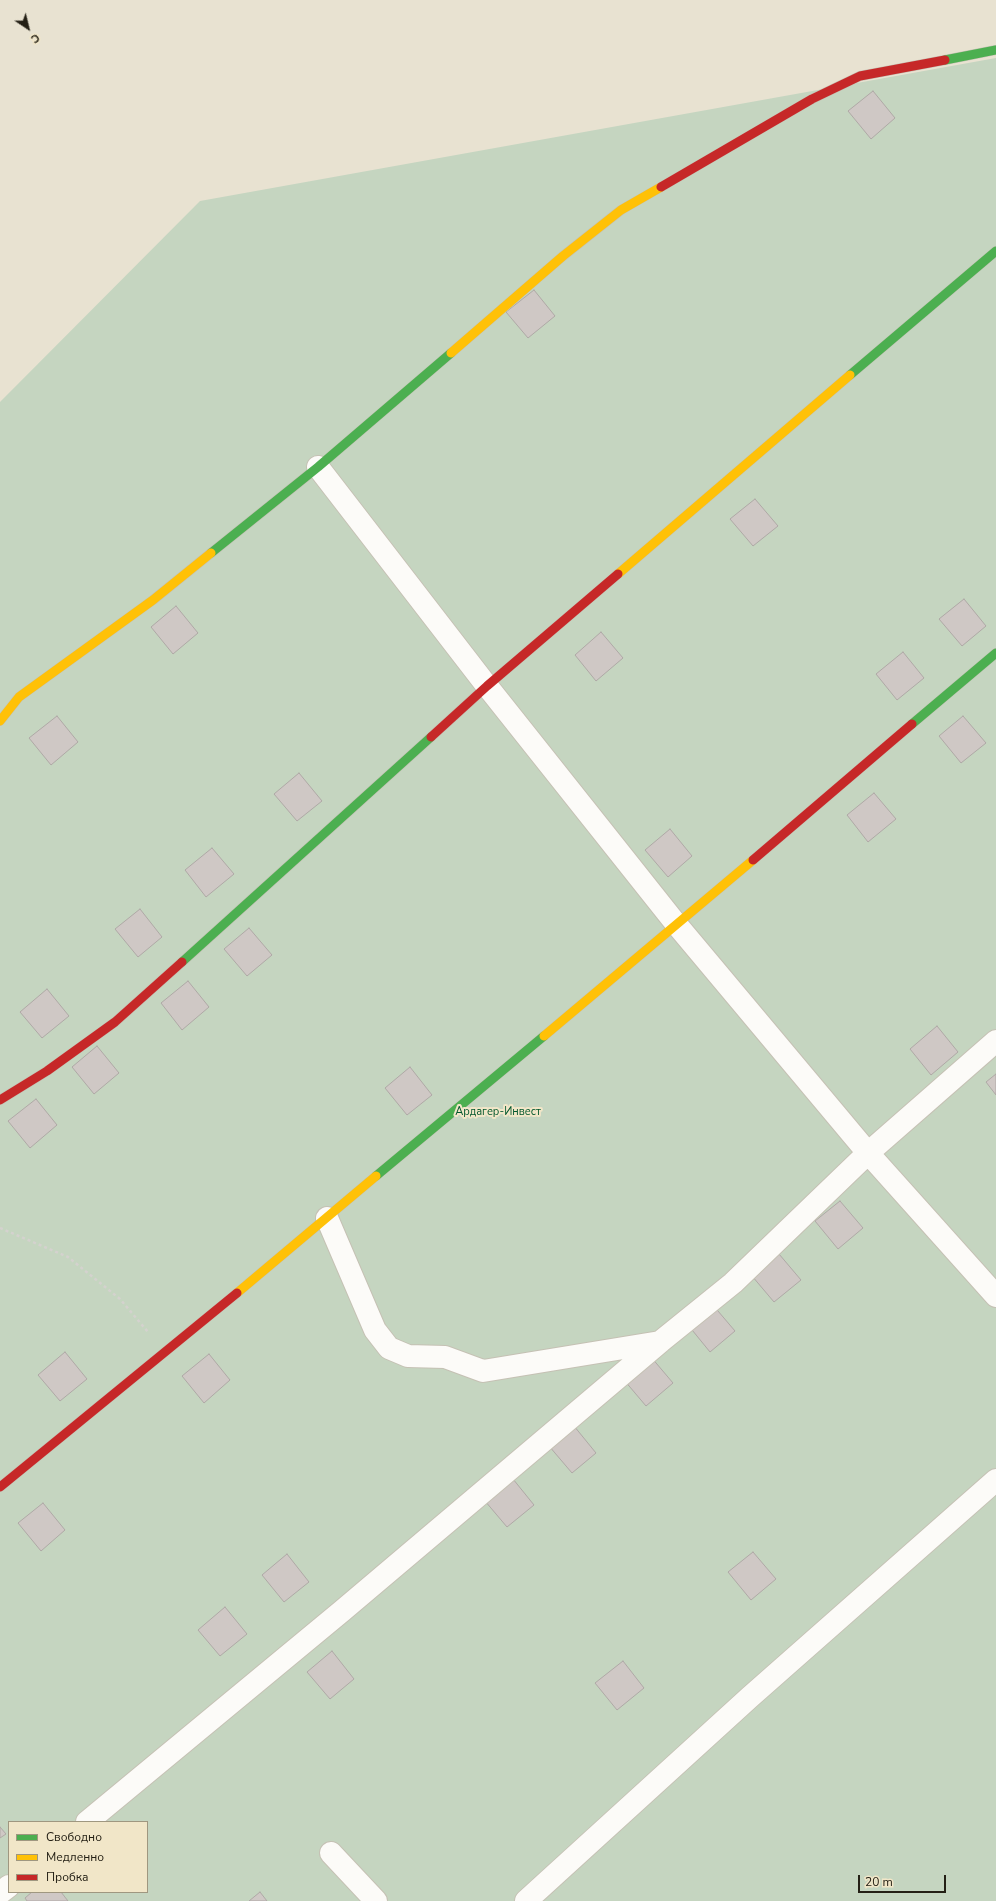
<!DOCTYPE html>
<html>
<head>
<meta charset="utf-8">
<style>
	body { margin:0 }
	#map { position:relative; width:996px; height:1901px; overflow:hidden; background:#e8e2d1; font-family:"Nunito Sans",sans-serif }
	canvas { display:block }
	.legend { position:absolute; left:8px; top:1821px; width:140px; height:72px; box-sizing:border-box; background:#f1e6c8; border:1px solid #9f9780; margin:0; padding:5px 7px; list-style:none; font-size:12px; color:#242015 }
	.legend li { display:flex; align-items:center; gap:8px; height:20px }
	.legend b { width:20px; border:1px solid #9f9780 }
	.north { position:absolute; left:8px; top:8px; width:40px; height:40px; -webkit-text-stroke:3px #f1e6c8; paint-order:stroke; rotate:145deg; font-size:11px; font-weight:700; line-height:16px; text-align:center; color:#242015 }
	.north::after { content:''; display:block; margin:auto; width:14px; height:18px; background:#242015; clip-path:polygon(50% 0,100% 100%,50% 72%,0 100%) }
	.scale { position:absolute; left:858px; top:1875px; width:88px; height:18px; box-sizing:border-box; border:2px solid #242015; border-top:0; padding-left:5px; font-size:12px; line-height:14px; white-space:nowrap; color:#242015; -webkit-text-stroke:3px #f1e6c8; paint-order:stroke }
</style>
</head>
<body>
<div id="map">
<canvas width="996" height="1901"></canvas>
<ul class="legend">
<li><b style="height:5px;background:#4caf50"></b>Свободно</li>
<li><b style="height:5px;background:#ffc107"></b>Медленно</li>
<li><b style="height:5px;background:#c62828"></b>Пробка</li>
</ul>
<div class="north">С</div>
<div class="scale">20 m</div>
</div>
<script>
const c = document.querySelector('canvas').getContext('2d');
c.lineJoin = 'round';
function fill(path, color) {
  c.fillStyle = color;
  c.fill(path, 'evenodd');
}
function shape(rows) {
  const path = new Path2D();
  for (const r of rows) {
    path.moveTo(r[0], r[1]);
    for (let i = 2; i < r.length; i += 2) path.lineTo(r[i], r[i + 1]);
  }
  return path;
}
function trace(path, color, width, dash) {
  c.strokeStyle = color;
  c.lineWidth = width;
  c.lineCap = dash ? 'butt' : 'round';
  c.setLineDash(dash || []);
  c.stroke(path);
}
function drawText(font, color, halo, rows, align = 'center') {
  c.font = font + ' "Nunito Sans",sans-serif';
  c.lineWidth = 4;
  c.setLineDash([]);
  c.textBaseline = 'middle';
  c.strokeStyle = halo;
  c.fillStyle = color;
  for (const [text, x, y, turn = 0] of rows) {
    c.save();
    c.translate(x, y);
    c.rotate((+turn || 0) * Math.PI / 180);
    c.textAlign = isNaN(turn) ? turn : align;
    if (halo) c.strokeText(text, 0, 0);
    c.fillText(text, 0, 0);
    c.restore();
  }
}
fill(shape([
	[996,58,996,1901,0,1901,0,402,200,201],
	[9,1822,147,1822,147,1892,9,1892]
]), '#c5d5c0');
const building = shape([
	[873,91,895,118,871,139,848,111,873,91],
	[534,290,555,316,528,338,506,312,534,290],
	[755,499,778,526,753,546,730,519,755,499],
	[964,599,986,626,962,646,939,619,964,599],
	[176,606,198,633,173,654,151,627,176,606],
	[601,632,623,658,596,681,575,655,601,632],
	[903,652,924,678,897,700,876,674,903,652],
	[57,716,78,742,51,765,29,738,57,716],
	[963,716,986,743,961,763,939,736,963,716],
	[299,773,322,801,297,821,274,794,299,773],
	[874,793,896,819,868,842,847,815,874,793],
	[670,829,692,856,668,877,645,850,670,829],
	[212,848,234,874,206,897,185,870,212,848],
	[140,909,162,937,138,957,115,929,140,909],
	[249,928,272,955,247,976,224,949,249,928],
	[188,981,209,1007,182,1030,161,1003,188,981],
	[47,989,69,1016,42,1038,20,1012,47,989],
	[937,1026,958,1052,931,1075,910,1049,937,1026],
	[97,1046,119,1073,94,1094,72,1067,97,1046],
	[410,1067,432,1095,407,1115,385,1088,410,1067],
	[996,1074,996,1095,986,1082,996,1074],
	[36,1099,57,1125,30,1148,8,1121,36,1099],
	[840,1201,863,1228,838,1249,815,1221,840,1201],
	[779,1254,801,1280,774,1302,752,1276,779,1254],
	[712,1304,735,1331,710,1352,688,1325,712,1304],
	[65,1352,87,1379,60,1401,38,1375,65,1352],
	[209,1354,230,1380,204,1403,182,1376,209,1354],
	[651,1357,673,1383,646,1406,624,1380,651,1357],
	[574,1426,596,1453,572,1473,549,1446,574,1426],
	[513,1479,534,1505,507,1527,485,1501,513,1479],
	[43,1503,65,1530,41,1551,18,1523,43,1503],
	[753,1552,776,1579,751,1600,728,1572,753,1552],
	[287,1554,309,1582,284,1602,262,1575,287,1554],
	[225,1607,247,1634,220,1656,198,1630,225,1607],
	[332,1651,354,1679,330,1699,307,1672,332,1651],
	[623,1661,644,1688,617,1710,595,1683,623,1661],
	[0,1827,6,1834,0,1838,0,1827],
	[32,1892,61,1892,68,1901,27,1901,25,1898,32,1892],
	[260,1892,267,1901,249,1901,260,1892]
]);
fill(building, '#cfc8c5');
trace(building, '#afa9a6', 1);
const street = shape([
	[318,467,487,686,677,925,868,1153,996,1296],
	[327,1218,375,1330,389,1348,408,1356,445,1357,483,1371,660,1342],
	[87,1822,342,1611,660,1342,733,1283,868,1153,996,1041],
	[331,1853,376,1901],
	[0,1893,9,1886],
	[526,1901,750,1697,996,1480]
]);
const fast = shape([
	[945,60,996,50],
	[850,375,996,251],
	[211,553,318,467,451,353],
	[912,724,996,653],
	[182,962,431,737],
	[376,1176,544,1036]
]);
const slow = shape([
	[451,353,563,256,621,210,661,187],
	[618,574,850,375],
	[0,721,19,697,153,600,211,553],
	[544,1036,753,860],
	[237,1293,376,1176]
]);
const jam = shape([
	[661,187,812,99,860,76,945,60],
	[431,737,487,686,618,574],
	[753,860,912,724],
	[0,1100,47,1071,115,1022,182,962],
	[0,1487,237,1293]
]);
trace(street, '#c5c1b4', 24);
trace(fast, '#c5c1b4', 10);
trace(slow, '#c5c1b4', 10);
trace(jam, '#c5c1b4', 10);
trace(shape([
	[0,1228,68,1257,120,1299,148,1332]
]), '#d4d2ce', 2.5, [3, 3]);
trace(street, '#fcfbf8', 22);
trace(fast, '#4caf50', 9);
trace(slow, '#ffc107', 9);
trace(jam, '#c62828', 9);
drawText('11px', '#00562c', '#f1e6c8', [
	["Ардагер-Инвест",498,1112]
]);
</script>
</body>
</html>
